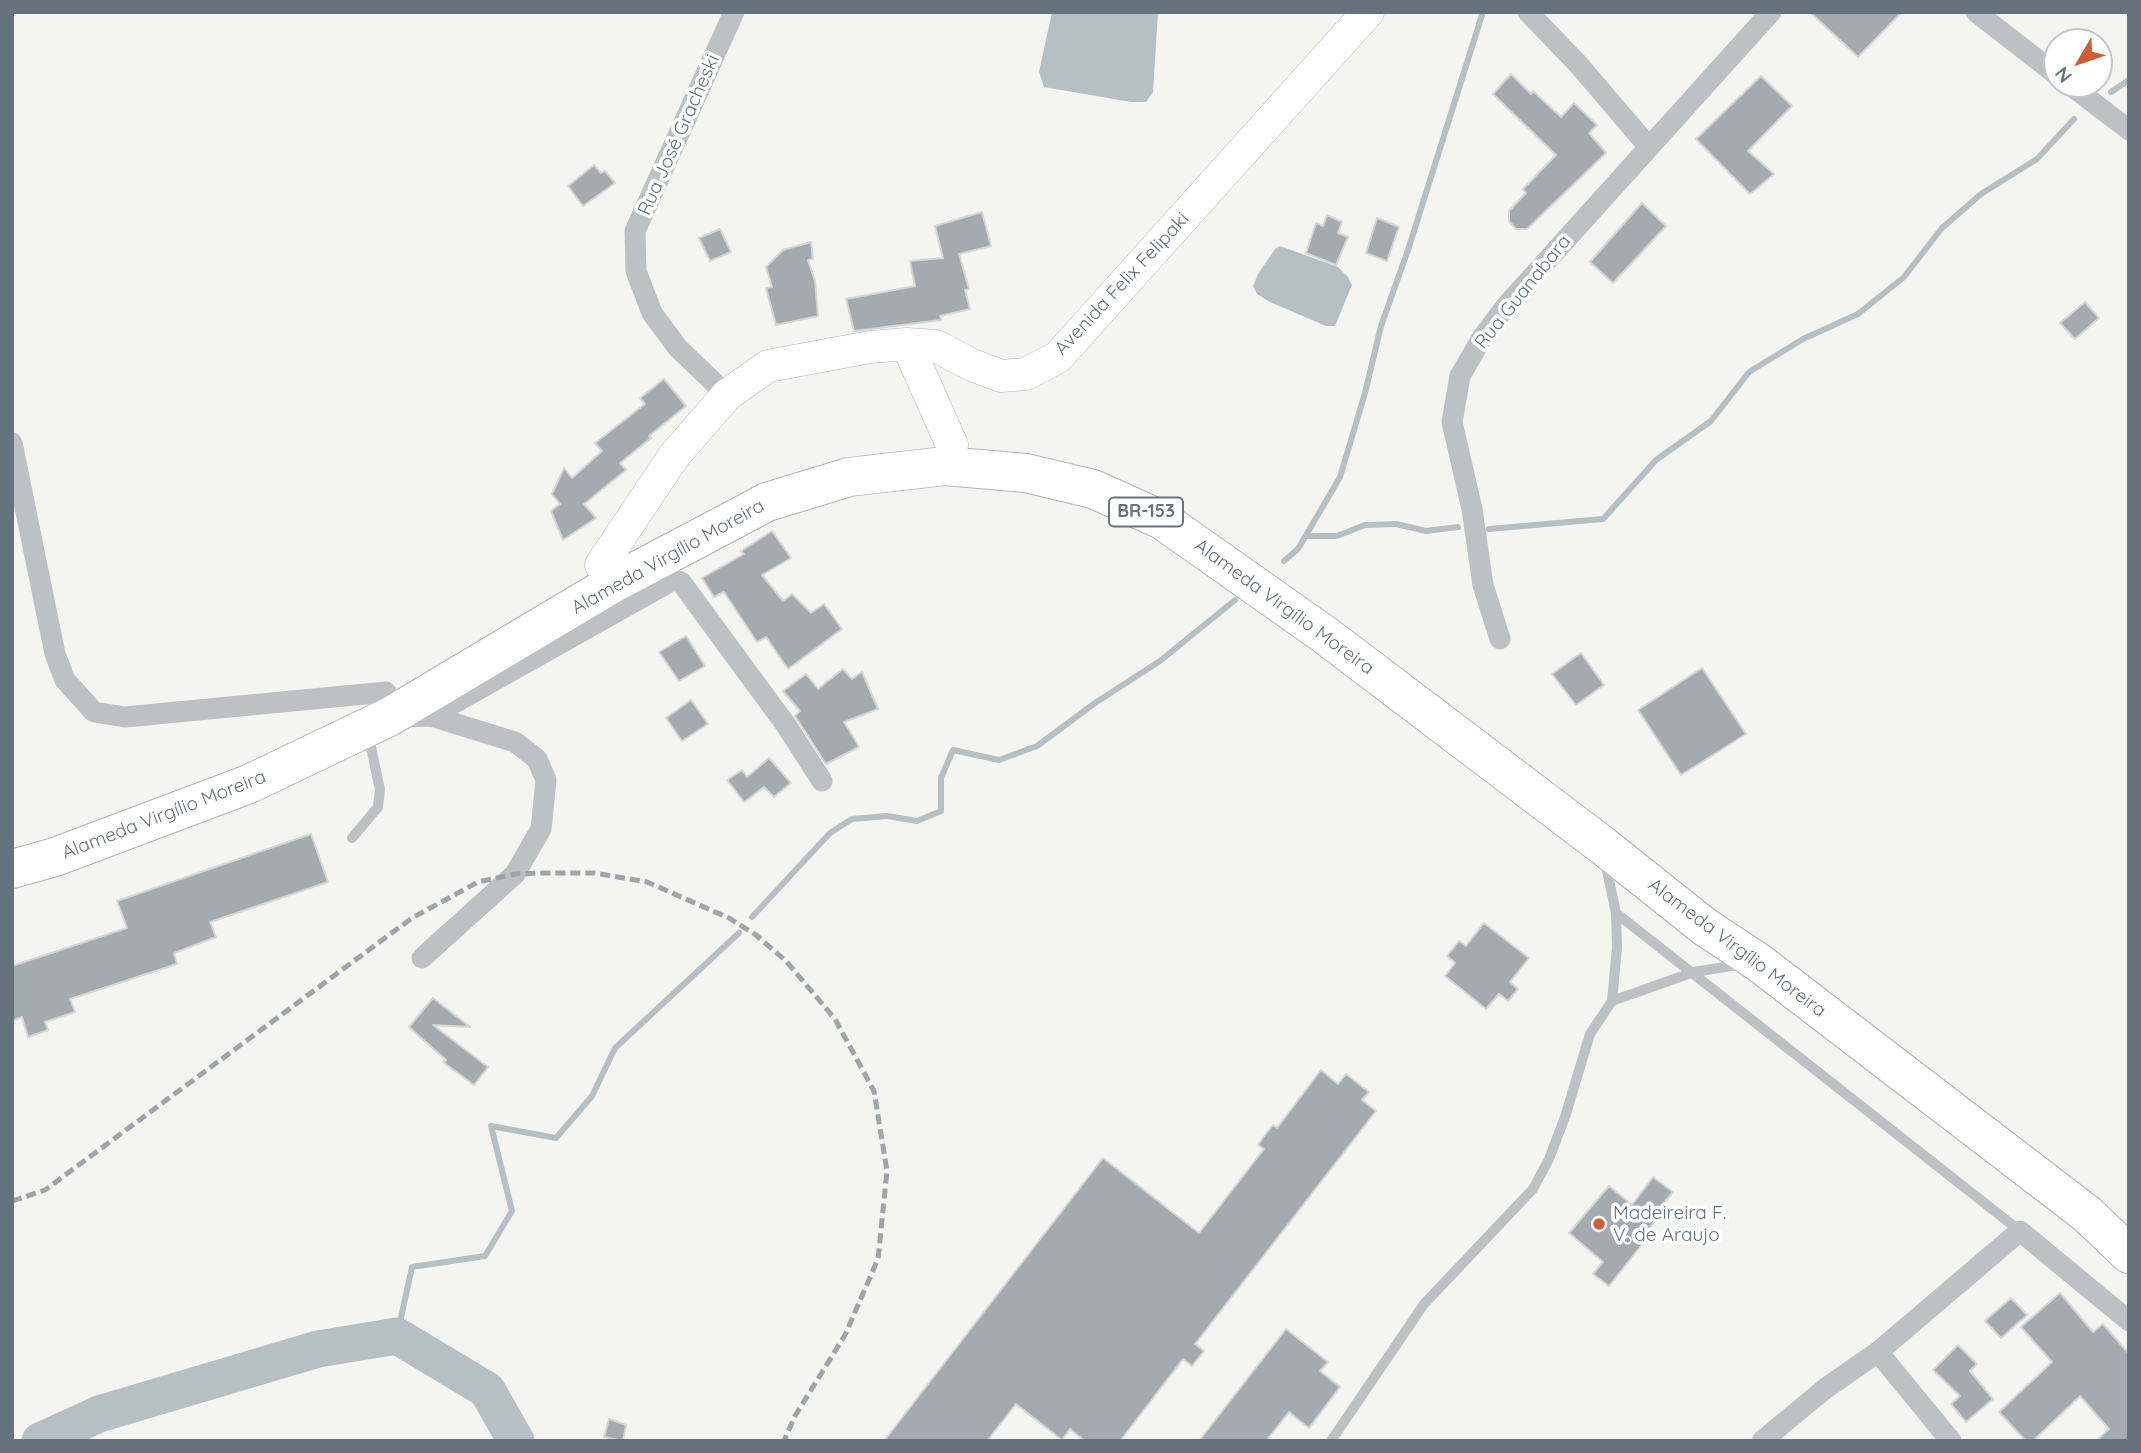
<!DOCTYPE html>
<html>
<head>
<meta charset="utf-8">
<style>
	body { margin:0 }
	#map { position:relative; width:2141px; height:1453px; overflow:hidden; background:#f4f4f0; font-family:Quicksand,sans-serif }
	canvas { display:block }
	.frame { position:absolute; inset:0; border:14px solid #66737e; pointer-events:none }
	.north { position:absolute; left:2043px; top:28px; width:70px; height:70px; box-sizing:border-box; background:#fff; border:2px solid #c2c7cb; border-radius:50%; rotate:231deg; font-size:19px; font-weight:700; line-height:28px; text-align:center; color:#66737e }
	.north::after { content:''; display:block; margin:auto; width:24px; height:32px; background:#d05c34; clip-path:polygon(50% 0,100% 100%,50% 72%,0 100%) }
</style>
</head>
<body>
<div id="map">
<canvas width="2141" height="1453"></canvas>
<div class="frame"></div>
<div class="north">N</div>
</div>
<script>
const c = document.querySelector('canvas').getContext('2d');
c.lineJoin = 'round';
function fill(path, color) {
  c.fillStyle = color;
  c.fill(path, 'evenodd');
}
function shape(rows) {
  const path = new Path2D();
  for (const r of rows) {
    path.moveTo(r[0], r[1]);
    for (let i = 2; i < r.length; i += 2) path.lineTo(r[i], r[i + 1]);
  }
  return path;
}
function trace(path, color, width, dash) {
  c.strokeStyle = color;
  c.lineWidth = width;
  c.lineCap = dash ? 'butt' : 'round';
  c.setLineDash(dash || []);
  c.stroke(path);
}
function drawText(font, color, halo, rows, align = 'center') {
  c.font = font + ' Quicksand,sans-serif';
  c.lineWidth = 7;
  c.setLineDash([]);
  c.textBaseline = 'middle';
  c.strokeStyle = halo;
  c.fillStyle = color;
  for (const [text, x, y, turn = 0] of rows) {
    c.save();
    c.translate(x, y);
    c.rotate((+turn || 0) * Math.PI / 180);
    c.textAlign = isNaN(turn) ? turn : align;
    if (halo) c.strokeText(text, 0, 0);
    c.fillText(text, 0, 0);
    c.restore();
  }
}
fill(shape([
	[1052,12,1158,12,1153,92,1146,102,1131,102,1044,87,1039,72],
	[1280,246,1338,267,1348,277,1352,285,1335,326,1326,326,1270,302,1257,294,1253,286,1258,274,1275,249]
]), '#b6c0c4');
trace(shape([
	[2111,92,2129,80],
	[1489,529,1603,519,1656,460,1711,421,1749,372,1803,339,1858,314,1904,277,1942,228,1981,194,2037,159,2074,119],
	[1306,536,1337,536,1365,525,1396,524,1426,531,1458,527],
	[1284,561,1298,549,1340,477,1365,393,1381,326,1408,250,1482,15],
	[752,917,830,833,852,819,887,816,917,821,941,811,941,778,953,750,999,760,1037,746,1095,703,1160,661,1235,600],
	[397,1336,412,1267,485,1256,512,1211,491,1126,556,1138,592,1096,615,1048,739,933]
]), '#b6c0c4', 6);
trace(shape([
	[40,1441,99,1414,318,1349,397,1336,487,1390,516,1441]
]), '#b6c0c4', 37);
const building = shape([
	[1810,12,1902,12,1858,57,1810,12],
	[1511,74,1531,94,1533,91,1561,117,1574,103,1597,125,1589,133,1606,153,1527,229,1516,229,1509,221,1509,211,1526,193,1523,189,1556,155,1493,94,1511,74],
	[1761,76,1792,106,1748,151,1774,174,1750,194,1696,139,1761,76],
	[594,165,601,173,605,171,615,183,583,206,568,186,594,165],
	[1642,203,1666,226,1613,283,1590,262,1642,203],
	[982,212,991,246,959,254,969,289,965,290,970,309,940,316,941,320,854,331,846,299,915,286,910,261,943,258,935,226,982,212],
	[1327,215,1342,222,1338,233,1348,237,1336,265,1306,253,1316,223,1323,226,1327,215],
	[1377,218,1399,227,1387,261,1366,253,1377,218],
	[720,229,731,252,710,261,699,238,720,229],
	[811,242,813,259,808,260,815,281,818,316,776,325,766,288,772,287,766,267,783,250,811,242],
	[2085,302,2099,318,2075,339,2060,323,2085,302],
	[664,379,686,406,649,436,651,438,620,463,626,470,584,504,596,518,563,540,551,511,560,504,552,494,564,468,572,478,602,451,595,443,645,404,640,398,664,379],
	[772,531,791,558,762,575,783,601,792,594,811,613,824,604,842,629,788,669,766,637,757,642,724,592,714,597,702,578,744,554,741,551,772,531],
	[686,636,705,666,679,681,659,652,686,636],
	[1581,653,1604,685,1576,705,1552,674,1581,653],
	[1702,668,1746,734,1681,775,1638,710,1702,668],
	[843,669,852,679,862,672,878,709,844,722,859,747,826,764,795,716,800,711,783,691,806,674,818,689,843,669],
	[691,700,708,724,682,741,666,718,691,700],
	[769,758,791,783,774,797,764,787,744,802,727,780,742,770,747,777,769,758],
	[311,834,328,882,210,922,216,937,174,953,177,964,70,999,75,1012,45,1022,48,1030,28,1037,22,1017,12,1021,12,966,127,928,117,901,311,834],
	[1484,923,1529,958,1510,982,1518,989,1508,1001,1499,994,1486,1009,1445,976,1455,963,1447,956,1459,941,1466,946,1484,923],
	[433,998,470,1027,433,1025,488,1067,474,1085,443,1062,446,1060,409,1027,433,998],
	[1321,1070,1338,1084,1346,1074,1369,1092,1362,1100,1376,1111,1195,1344,1204,1351,1192,1366,1183,1359,1120,1441,1085,1441,1070,1429,1062,1440,1016,1404,987,1441,884,1441,1103,1158,1199,1233,1264,1149,1258,1145,1262,1139,1273,1125,1277,1128,1321,1070],
	[1653,1177,1673,1192,1654,1215,1657,1218,1649,1229,1652,1232,1609,1286,1593,1274,1603,1262,1569,1233,1609,1186,1632,1205,1653,1177],
	[2060,1293,2093,1332,2103,1324,2129,1354,2129,1441,2096,1441,2109,1429,2080,1396,2033,1441,2026,1441,1999,1412,2052,1362,2021,1327,2060,1293],
	[2011,1298,2027,1315,2001,1338,1985,1321,2011,1298],
	[1286,1329,1328,1362,1320,1371,1340,1387,1309,1428,1289,1412,1266,1441,1199,1441,1286,1329],
	[1958,1345,1977,1364,1970,1371,1993,1399,1966,1422,1951,1404,1960,1396,1933,1370,1958,1345],
	[609,1419,626,1425,623,1441,604,1437,609,1419]
]);
fill(building, '#a4abb0');
trace(building, '#d5d5d3', 2);
const secondary = shape([
	[907,344,952,445],
	[601,565,674,456,727,395,768,366,870,347,907,344,936,346,972,365,1001,376,1026,374,1058,357,1368,12]
]);
const highway = shape([
	[12,869,55,857,249,784,389,717,612,584,767,502,849,477,945,466,1026,473,1093,489,1162,520,1325,635,1602,845,1705,927,1758,962,2087,1214,2129,1254]
]);
trace(secondary, '#b2b6ba', 33);
trace(highway, '#b2b5b8', 40);
trace(shape([
	[352,838,378,807,380,790,368,733],
	[1616,913,2020,1231],
	[1612,1001,1694,972,1744,964],
	[1331,1441,1424,1304,1533,1189,1549,1159,1565,1117,1590,1034,1612,1001,1617,948,1616,913,1605,861]
]), '#bdc1c4', 10);
trace(shape([
	[1528,12,1578,64,1648,146],
	[1976,12,2057,75],
	[2069,84,2129,130],
	[727,395,678,348,652,313,636,271,635,231,734,12],
	[12,443,55,654,65,680,94,712,125,717,386,692],
	[1500,639,1483,585,1472,509,1452,422,1460,376,1482,338,1506,306,1771,12],
	[402,717,431,716,673,580,681,582,786,725,822,781],
	[422,958,515,874,541,829,546,780,537,759,515,742,431,716],
	[1878,1352,1951,1441],
	[1762,1441,1826,1388,1878,1352,2020,1231,2129,1321]
]), '#bdc1c4', 21);
trace(secondary, '#fff', 32);
trace(highway, '#fff', 38);
trace(shape([
	[12,1201,45,1190,412,918,478,882,515,874,544,873,595,873,647,882,729,918,756,935,786,961,835,1019,874,1091,887,1171,878,1259,845,1335,795,1416,784,1441]
]), '#9fa4a9', 5, [10, 5]);
for (const [x, y, r, color] of [
	[1599,1224,7,"#d05c34"]
]) {
  const dot = new Path2D();
  dot.arc(x, y, r, 0, 2 * Math.PI);
  c.fillStyle = color;
  c.fill(dot);
  trace(dot, '#fff', 2.5);
}
for (const [x, y, w] of [
	[1146,512,74]
]) {
  const box = new Path2D();
  box.roundRect(x - w / 2, y - 14.5, w, 29, 5);
  c.fillStyle = '#fff';
  c.fill(box);
  trace(box, '#66737e', 2);
}
drawText('bold 18px', '#66737e', null, [
	["BR-153",1146,512]
]);
drawText('19px', '#66737e', '#fff', [
	["Rua José Gracheski",679,135,-66],
	["Avenida Felix Felipaki",1122,284,-47],
	["Rua Guanabara",1523,292,-51],
	["Alameda Virgílio Moreira",668,557,-29],
	["Alameda Virgílio Moreira",1284,607,36],
	["Alameda Virgílio Moreira",164,815,-21],
	["Alameda Virgílio Moreira",1737,948,37]
]);
drawText('19px', '#66737e', '#fff', [
	["Madeireira F.",1613,1213],
	["V. de Araujo",1613,1235]
], 'left');
</script>
</body>
</html>
